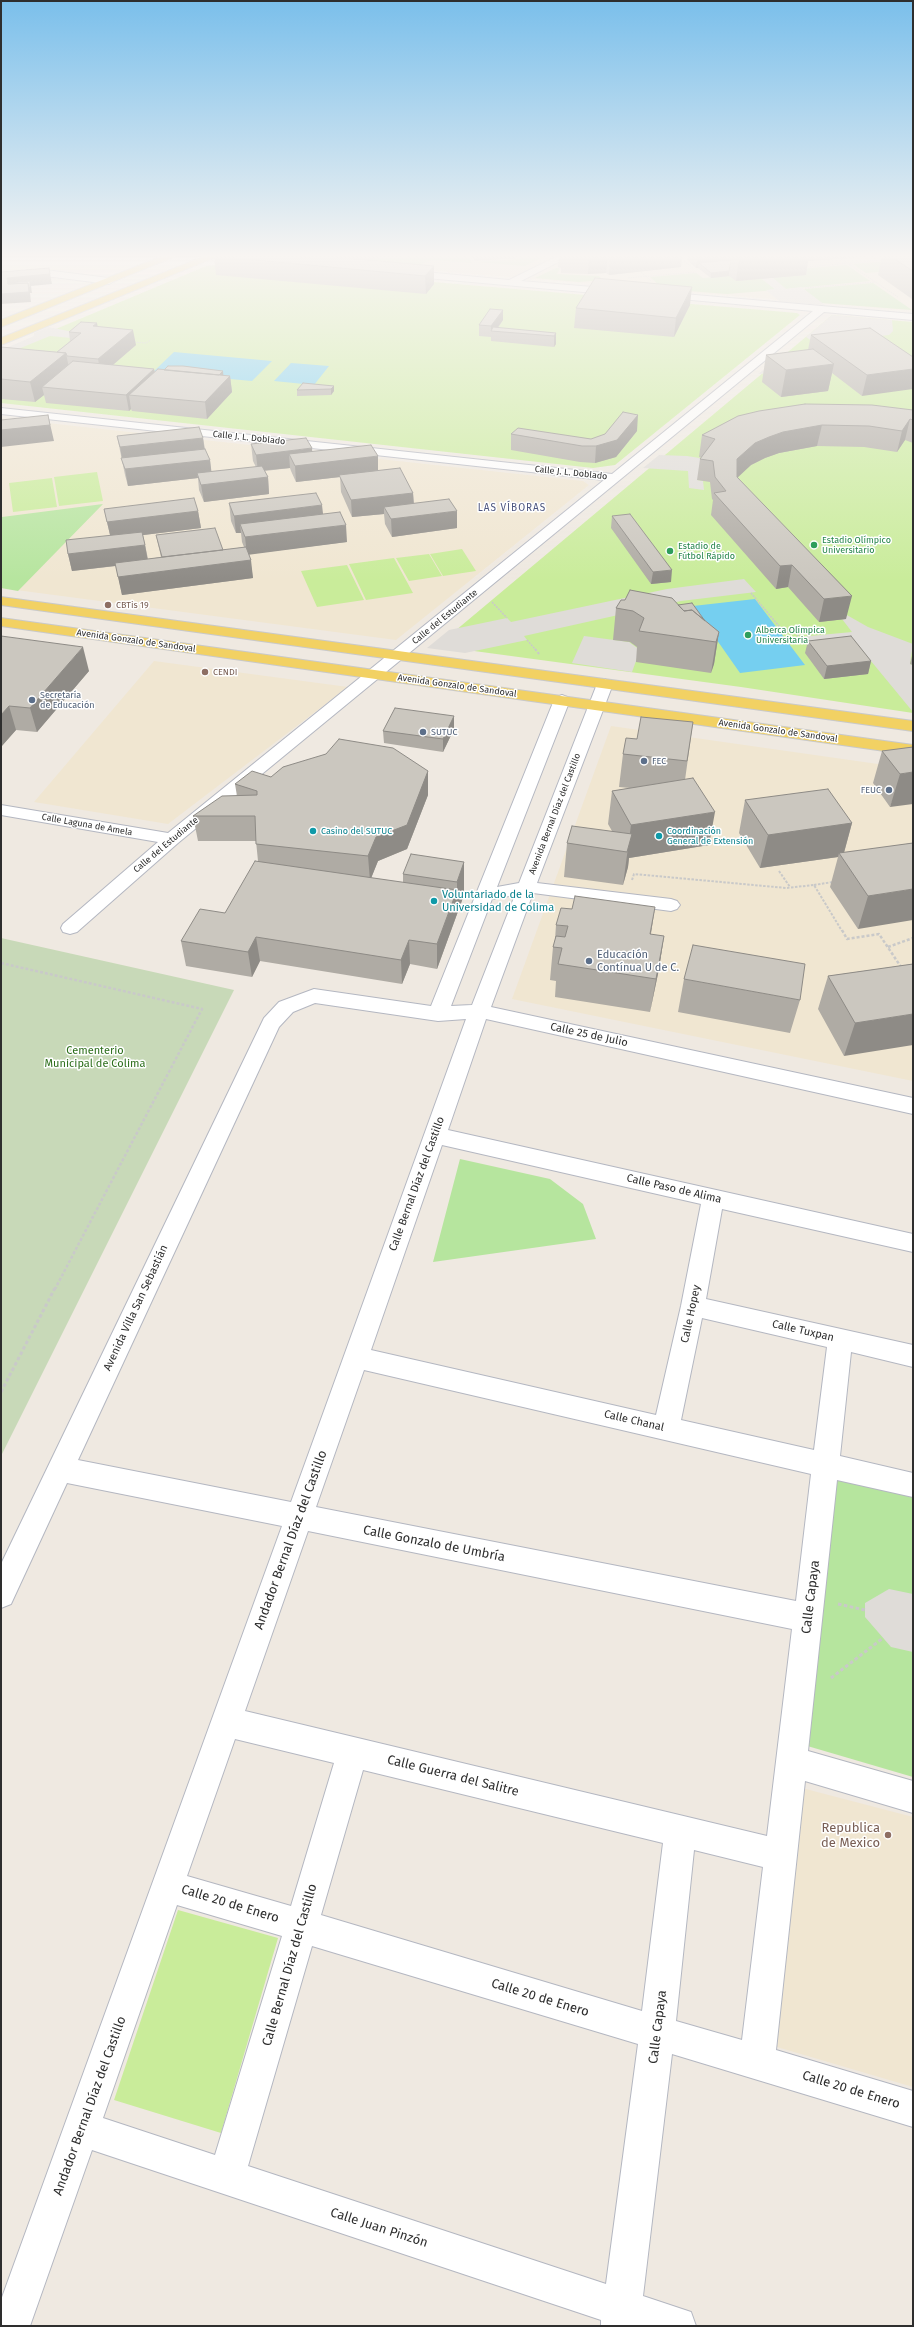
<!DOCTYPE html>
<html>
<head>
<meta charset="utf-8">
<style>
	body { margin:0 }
	#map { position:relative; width:914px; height:2327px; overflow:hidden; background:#efe9e1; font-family:"Fira Sans",sans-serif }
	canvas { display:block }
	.frame { position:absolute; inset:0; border:2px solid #2e2e2e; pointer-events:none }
</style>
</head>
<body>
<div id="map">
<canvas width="914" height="2327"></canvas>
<div class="frame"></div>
</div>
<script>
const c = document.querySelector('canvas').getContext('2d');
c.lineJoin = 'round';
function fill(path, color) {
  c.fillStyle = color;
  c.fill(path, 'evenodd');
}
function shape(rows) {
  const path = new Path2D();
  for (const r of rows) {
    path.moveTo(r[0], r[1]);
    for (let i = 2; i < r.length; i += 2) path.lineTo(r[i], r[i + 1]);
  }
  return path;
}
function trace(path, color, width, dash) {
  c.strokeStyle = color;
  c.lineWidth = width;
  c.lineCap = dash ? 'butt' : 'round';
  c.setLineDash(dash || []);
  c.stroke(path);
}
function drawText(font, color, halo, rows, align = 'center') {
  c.font = font + ' "Fira Sans",sans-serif';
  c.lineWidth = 3;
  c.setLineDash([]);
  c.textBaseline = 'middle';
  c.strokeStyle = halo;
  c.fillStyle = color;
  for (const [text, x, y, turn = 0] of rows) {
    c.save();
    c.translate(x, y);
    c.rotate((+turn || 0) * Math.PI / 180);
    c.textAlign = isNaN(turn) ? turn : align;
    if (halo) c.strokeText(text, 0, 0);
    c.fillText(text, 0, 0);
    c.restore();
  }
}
fill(shape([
	[260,256,913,256,913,311,280,258],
	[1,418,583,481,589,485,396,640,1,588],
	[154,661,348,687,168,824,34,802],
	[611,726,913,769,913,1081,512,999],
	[798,1787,913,1817,913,2087,777,2047]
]), '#f0e6d1');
fill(shape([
	[281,256,337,256,339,261,420,256,468,256,472,263,431,260,411,268],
	[520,256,545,256,525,266,477,262,521,259],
	[913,259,913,269,866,273,853,264],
	[847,265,870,281,786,289,773,278,798,269],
	[556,268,560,268,557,274,599,276,603,280,579,282,535,278],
	[696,273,703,278,729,276,762,279,776,290,727,294,663,289,650,277],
	[873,283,912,310,821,303,804,289],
	[103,504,18,591,1,588,1,510,2,517],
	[460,1159,550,1179,583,1204,596,1239,433,1262],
	[837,1475,913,1495,913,1777,804,1745]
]), '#b6e59e');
fill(shape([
	[1,938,234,990,1,1456]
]), '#c8d9b8');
fill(shape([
	[223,264,797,313,800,315,615,465,593,468,1,403,1,352,206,266],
	[832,315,913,322,913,713,741,687,437,646],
	[97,472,103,501,59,506,54,477],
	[52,478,57,507,13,512,9,483],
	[462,549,476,571,443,576,430,554],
	[429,554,442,576,409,581,396,558],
	[394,558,413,593,366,600,349,564],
	[347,565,364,600,317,607,301,571],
	[178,1910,278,1938,221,2133,114,2100]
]), '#c9ec9a');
fill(shape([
	[773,278,786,289,801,287,825,305,780,302,766,290,775,289,762,279],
	[832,315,892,320,893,331,889,335,832,342,837,347,861,344,866,348,808,355,833,374,820,376,813,371,790,374,792,377,779,379,771,373,758,374,771,364,781,372,810,368,792,354,825,350,806,337],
	[49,327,82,334,82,339,50,336,1,356,1,350,34,336,34,333],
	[659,455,687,456,712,460,697,480,703,481,704,490,689,488,688,471,643,468],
	[744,579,756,592,681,601,524,636,527,640,465,653,427,648,449,630,507,618,511,622,667,589],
	[838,610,868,627,913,644,910,664,913,665,913,712,852,638,803,643,799,637,852,632,842,619,846,619],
	[584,636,629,642,640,650,632,672,572,663],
	[889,1589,913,1594,913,1652,891,1647,865,1617,865,1603]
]), '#dfdcd8');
fill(shape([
	[174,352,272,361,252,381,153,372],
	[291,363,329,366,314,385,274,381],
	[755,599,805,665,740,673,693,606]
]), '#75cff0');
const minor = shape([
	[558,256,570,256,521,281,617,289,622,292,617,295,404,276,399,273,404,270,509,280,558,256],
	[53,271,109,278,114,281,109,284,53,277,1,281,1,275,53,271],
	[661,292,913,314,913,320,824,312,178,843,77,932,70,934,63,932,61,928,63,924,158,842,1,815,1,805,168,833,604,480,1,414,1,408,612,474,813,311,658,297,658,293,661,292],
	[605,679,613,684,537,883,671,899,677,901,680,905,677,909,671,911,533,893,491,1007,913,1098,913,1114,486,1019,448,1130,913,1234,913,1252,722,1209,706,1299,913,1345,913,1367,851,1352,840,1456,913,1473,913,1497,837,1480,808,1751,913,1781,913,1813,805,1781,776,2050,913,2091,913,2127,672,2054,643,2296,691,2312,696,2326,601,2326,601,2320,92,2150,30,2326,1,2326,1,2300,282,1526,67,1483,11,1604,1,1608,1,1564,264,1018,279,1002,314,989,431,1006,554,700,557,697,562,695,567,697,570,700,497,887,519,883,597,684,605,679],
	[515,895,472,1005,451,1006,492,899,515,895],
	[315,1003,438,1021,466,1019,291,1502,78,1460,279,1027,293,1012,315,1003],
	[442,1145,701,1204,681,1306,656,1415,371,1350,442,1145],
	[702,1318,827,1347,814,1450,681,1420,702,1318],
	[364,1370,811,1474,796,1601,316,1507,364,1370],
	[308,1531,792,1629,767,1836,245,1711,308,1531],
	[235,1739,334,1763,291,1906,187,1876,235,1739],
	[363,1770,663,1843,642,2011,321,1915,363,1770],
	[694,1850,763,1867,742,2040,676,2021,694,1850],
	[177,1905,282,1936,215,2155,103,2118,177,1905],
	[312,1946,638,2044,606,2284,248,2166,312,1946]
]);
const major = shape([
	[163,256,176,256,1,327,1,320,163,256],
	[205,256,218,256,1,345,1,338,205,256],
	[1,597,913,721,913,731,1,605,1,597],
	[1,618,913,745,913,755,1,626,1,618]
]);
trace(minor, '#b4b7c1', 2);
trace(major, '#c9c9c9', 2);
trace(shape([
	[871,256,878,260],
	[841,259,898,297],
	[684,261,693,268],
	[807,267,883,260],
	[641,272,651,281],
	[628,278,696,272],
	[805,288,875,282],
	[132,342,146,343,151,340]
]), '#c9c9c9', 1, [1.5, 1]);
trace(shape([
	[751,593,784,632,794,631,799,637],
	[492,602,507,618],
	[527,640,536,650]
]), '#c9c9c9', 1.5, [2, 1]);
trace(shape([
	[535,649,540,655],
	[779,871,790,887],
	[632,880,634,874,786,888,814,885,842,931],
	[814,885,833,882]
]), '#c9c9c9', 2, [2.5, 1.5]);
trace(shape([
	[842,930,847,939,879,934,901,967],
	[888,947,913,938],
	[1,963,202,1009,55,1289]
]), '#c9c9c9', 2.5, [3, 2]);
trace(shape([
	[1,1392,55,1288],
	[838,1604,865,1610],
	[831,1678,883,1638]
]), '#c9c9c9', 3, [3.5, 2.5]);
fill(minor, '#fff');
fill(major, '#f2d163');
fill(shape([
	[214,256,312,258,340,257,340,256,411,256,360,259,434,266,434,284,426,294,216,275],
	[472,256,517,256,517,258,475,261],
	[559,256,610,256,610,262,610,256,682,256,681,267,609,275,606,273,588,274,561,273,561,268,558,267],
	[687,256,861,256,861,257,808,261,806,275,736,281,729,276,711,278,698,268,696,268,687,260],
	[882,256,913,256,913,299,912,299,878,275],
	[690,305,674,337,574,328,576,308],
	[503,310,503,320,498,328,556,333,556,344,554,347,491,341,491,337,479,336,479,325],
	[98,326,136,345,113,365,154,369,155,372,230,376,232,392,207,419,132,411,131,409,129,411,46,403,44,395,35,402,1,399,1,347,57,352,70,341,69,332],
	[811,335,913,357,862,396,832,373,828,391,781,397,762,382,766,355,808,350],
	[334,386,334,391,331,395,297,396,297,390],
	[913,410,913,443,905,440,897,452,864,447,817,446,779,453,765,458,751,465,737,477,846,619,819,622,788,587,776,589,711,515,713,500,712,499,710,482,697,480,700,459,701,457,699,457,702,435],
	[637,431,616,457,595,463,580,462,511,450,511,434,591,439],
	[117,436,203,438,205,449,210,460,211,472,256,467,253,461,251,444,312,452,378,471,413,493,414,503,457,528,392,537,385,524,384,514,352,517,341,492,340,477,296,482,291,471,290,468,265,471,268,477,269,494,204,502,199,490,198,478,128,486,125,475],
	[229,503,323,514,347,542,249,554,253,578,122,595,116,566,72,571,68,554,110,535,104,509,198,511,201,528,143,535,148,559,161,557,156,535,223,550,244,547,242,542,241,533,236,533,231,521],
	[612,516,671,582,651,584,611,528],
	[678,605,705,621,719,632,714,664,711,673,636,662,637,647,630,642,613,640,616,608],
	[1,636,89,671,37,732,16,730,1,747],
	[808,641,871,661,868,674,824,679,805,653],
	[913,652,913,665,910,664],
	[454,716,454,729,443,752,384,743,383,731],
	[693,722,685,780,709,845,629,858,628,867,623,885,564,877,567,843,612,831,608,824,612,791,630,788,619,787,623,754,637,739],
	[913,747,890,807,873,783,882,751],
	[271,777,428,795,407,849,378,861,371,878,403,883,403,874,464,862,464,895,437,969,410,964,402,984,260,961,252,977,186,966,181,941,225,913,258,861,256,841,198,841,193,816,237,796,235,784],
	[745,800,852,823,844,853,913,843,858,929,830,887,838,857,760,868,739,833],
	[556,925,664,936,659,969,650,1012,555,997,556,981,550,980,553,947,555,940],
	[913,964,844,1056,818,1009,828,976],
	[684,979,800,1000,790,1033,678,1012]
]), '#afaba4');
fill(shape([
	[589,256,608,256,606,273,588,274],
	[610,256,682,256,681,267,609,275],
	[698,256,731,256,730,265,699,263,698,268,696,268],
	[738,256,861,256,861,257,808,261,806,275,736,281,739,257],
	[434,266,434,284,426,294,425,276],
	[49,268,52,284,31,286,32,293,30,293,31,302,1,304,1,294,8,284,7,278],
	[729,271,729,276,711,278,711,273],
	[692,287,690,305,674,337,676,318],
	[503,310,503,320,495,331,491,331,491,326],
	[97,323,100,338,93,326],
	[133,330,136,345,101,375,98,359],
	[556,333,556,344,554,347,554,336],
	[66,353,70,373,42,387,44,395,35,402,30,382],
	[834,364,828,391,781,397,786,370],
	[154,369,157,385,129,395,131,409,129,411,126,395],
	[913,369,913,389,862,396,867,375],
	[223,371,224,382,230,376,232,392,207,419,205,402,217,377],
	[334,386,334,391,331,395,331,389],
	[48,415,54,441,1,447,1,430],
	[638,415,637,431,616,457,595,463,596,446],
	[910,419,905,440,897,452,902,431],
	[822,425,817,446,779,453,765,458,751,465,734,481,737,459,755,443,769,437,783,432],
	[203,438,205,454,123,464,120,447],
	[312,448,313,463,378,456,378,473,339,475,340,477,296,482,295,466,289,454,290,468,258,471,256,455],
	[210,460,212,476,197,473,198,478,128,486,125,469],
	[268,477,269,494,204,502,201,485],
	[413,493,414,510,384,507,384,514,352,517,351,500],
	[322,505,324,522,240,524,241,533,236,533,234,516],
	[198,511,201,528,111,539,107,522],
	[457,511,457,528,392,537,391,519],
	[346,525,347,542,247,555,245,537],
	[145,545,148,562,72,571,68,554],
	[251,560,253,578,122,595,118,577],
	[792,565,788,587,776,589,780,566],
	[672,570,671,582,651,584,653,572],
	[852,596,846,619,819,622,824,599],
	[719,632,714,664,711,673,716,642],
	[83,647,89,671,37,732,30,708],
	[871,661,868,674,824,679,827,666],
	[9,706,16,730,1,747,1,715],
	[454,716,454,729,443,752,443,739],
	[428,771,428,795,407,849,378,861,370,881,368,856,376,837],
	[913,772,913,804,890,807,900,774],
	[715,812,709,845,629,858,628,867,623,885,631,825],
	[852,823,843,856,839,853,838,857,760,868,768,835],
	[464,862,464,895,437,969,437,944,457,890,457,882],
	[913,889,913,920,858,929,868,896],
	[655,907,650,940,650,934],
	[664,936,659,969,650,1012,656,979],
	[256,937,260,961,252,977,248,952],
	[409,940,410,964,402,984,401,960],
	[913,1014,913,1045,844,1056,855,1023]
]), '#8e8b86');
const building = shape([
	[214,256,290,256,312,258,314,256,324,256,434,266,425,276,214,256],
	[890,256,913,256,913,271,890,256],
	[731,260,729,271,711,273,699,263,731,260],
	[49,268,50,274,7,278,8,284,28,283,29,292,1,294,1,272,49,268],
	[595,278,692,287,676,318,576,308,595,278],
	[30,281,30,287,29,288,28,283,8,284,8,283,30,281],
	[490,309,503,310,491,326,479,325,490,309],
	[81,322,97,323,93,326,133,330,98,359,67,356,66,353,57,352,81,333,69,332,81,322],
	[493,327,556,333,554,336,491,331,493,327],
	[870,328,913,357,913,369,867,375,811,335,870,328],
	[1,347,66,353,30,382,1,379,1,347],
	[813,349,834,364,786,370,766,355,813,349],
	[73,361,154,369,126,395,42,387,73,361],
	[168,366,183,366,223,371,219,375,164,370,168,366],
	[158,369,230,376,205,402,129,395,158,369],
	[303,383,334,386,331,389,297,390,303,383],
	[805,404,872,405,913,410,913,420,910,419,902,431,869,426,822,425,783,432,769,437,755,443,737,459,737,477,852,596,824,599,792,565,780,566,714,493,726,491,715,477,713,461,700,459,715,439,702,435,738,416,759,411,805,404],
	[623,412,638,415,617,440,596,446,582,446,511,434,518,428,591,439,605,434,623,412],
	[48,415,50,425,1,430,1,420,48,415],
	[199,427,203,438,120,447,117,436,199,427],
	[306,438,312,448,256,455,251,444,306,438],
	[371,445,378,456,295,466,289,454,371,445],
	[205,449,210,460,125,469,121,458,205,449],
	[262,466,268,477,201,485,197,473,262,466],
	[400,468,413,493,351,500,339,475,400,468],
	[316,493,322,505,234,516,229,503,316,493],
	[194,498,198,511,107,522,104,509,194,498],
	[449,499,457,511,391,519,384,507,449,499],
	[340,512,346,525,245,537,240,524,340,512],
	[630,514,672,570,653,572,612,516,630,514],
	[215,528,223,550,162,557,156,535,215,528],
	[142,532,145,545,68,554,66,540,142,532],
	[246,547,251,560,118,577,115,563,246,547],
	[630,590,672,598,684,611,692,610,719,632,716,642,639,631,644,618,633,611,616,608,621,600,625,600,630,590],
	[692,603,705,621,692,610,684,611,678,605,692,603],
	[1,636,83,647,30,708,9,706,1,715,1,636],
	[851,636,871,661,827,666,808,641,851,636],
	[395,708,454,716,443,739,383,731,395,708],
	[641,717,693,722,687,761,623,754,626,738,637,739,641,717],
	[339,739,393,748,428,771,407,825,376,837,368,856,256,844,255,816,193,816,222,796,257,795,257,791,235,784,252,771,271,777,283,767,326,754,339,739],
	[913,747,913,772,900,774,882,751,913,747],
	[693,778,715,812,631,825,612,791,693,778],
	[828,789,852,823,768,835,745,800,828,789],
	[572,826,632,834,627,852,567,843,572,826],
	[913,843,913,889,868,896,839,853,913,843],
	[411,854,464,862,457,882,403,874,411,854],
	[255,861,457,890,437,944,409,940,401,960,256,937,248,952,181,941,200,909,225,913,255,861],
	[575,896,655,907,650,934,664,936,656,979,558,964,562,948,553,947,556,936,565,937,568,926,556,925,561,908,572,909,575,896],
	[693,945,805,964,800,1000,684,979,693,945],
	[913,964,913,1014,855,1023,828,976,913,964]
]);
fill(building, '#cbc7bf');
trace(building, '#8e8b86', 1);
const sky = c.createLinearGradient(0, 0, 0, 582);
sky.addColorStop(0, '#7abfeb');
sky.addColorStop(0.44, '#f8f5f2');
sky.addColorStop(1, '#f8f5f200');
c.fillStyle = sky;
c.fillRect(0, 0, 914, 582);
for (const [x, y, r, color] of [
	[814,545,4,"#2e9e5b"],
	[670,551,4,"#2e9e5b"],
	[108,605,4,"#8d6e63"],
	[748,635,4,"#2e9e5b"],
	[205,672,4,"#8d6e63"],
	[32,700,4,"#5c6f8a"],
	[423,732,4,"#5c6f8a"],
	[644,761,4,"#5c6f8a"],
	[889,790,4,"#5c6f8a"],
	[313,831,4,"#0f9aa8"],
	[659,836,4,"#0f9aa8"],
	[434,901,4,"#0f9aa8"],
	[589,961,4,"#5c6f8a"],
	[888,1835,4,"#8d6e63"]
]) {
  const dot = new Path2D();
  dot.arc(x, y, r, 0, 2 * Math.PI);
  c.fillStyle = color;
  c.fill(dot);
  trace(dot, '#fff', 1.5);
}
drawText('9px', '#2e2e2e', '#fff', [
	["Calle J. L. Doblado",249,438,6],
	["Calle J. L. Doblado",571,473,6],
	["Calle del Estudiante",445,617,-39],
	["Avenida Gonzalo de Sandoval",136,641,8],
	["Avenida Gonzalo de Sandoval",457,686,8],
	["Avenida Gonzalo de Sandoval",778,731,8],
	["Avenida Bernal Díaz del Castillo",555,814,-69],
	["Calle Laguna de Amela",87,825,10],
	["Calle del Estudiante",166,845,-40]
]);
drawText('9px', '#27864d', '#fff', [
	["Estadio Olímpico",822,540],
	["Universitario",822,550],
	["Estadio de",678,546],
	["Fútbol Rápido",678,556],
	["Alberca Olímpica",756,630],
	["Universitaria",756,640]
], 'left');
drawText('9px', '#785e54', '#fff', [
	["CBTis 19",116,605],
	["CENDI",213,672]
], 'left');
drawText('9px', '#4e5e75', '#fff', [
	["Secretaría",40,695],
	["de Educación",40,705],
	["SUTUC",431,732],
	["FEC",652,761],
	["FEUC",881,790,"right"]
], 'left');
drawText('9px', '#0d838f', '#fff', [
	["Casino del SUTUC",321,831],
	["Coordinación",667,831],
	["General de Extensión",667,841]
], 'left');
c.letterSpacing = '1px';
drawText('10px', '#4d5680', '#fff', [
	["LAS VÍBORAS",512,508]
]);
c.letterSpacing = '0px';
drawText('11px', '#0d838f', '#fff', [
	["Voluntariado de la",442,895],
	["Universidad de Colima",442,908]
], 'left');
drawText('11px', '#4e5e75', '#fff', [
	["Educación",597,955],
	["Contínua U de C.",597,968]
], 'left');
drawText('11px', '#2e2e2e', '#fff', [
	["Calle 25 de Julio",589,1035,12],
	["Calle Bernal Díaz del Castillo",417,1184,-70],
	["Calle Paso de Alima",674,1189,13],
	["Avenida Villa San Sebastián",136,1308,-65],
	["Calle Hopey",691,1314,-78],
	["Calle Tuxpan",803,1331,13],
	["Calle Chanal",634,1421,13]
]);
drawText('11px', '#2c6e1b', '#fff', [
	["Cementerio",95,1051],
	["Municipal de Colima",95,1064]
]);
drawText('13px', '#2e2e2e', '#fff', [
	["Andador Bernal Díaz del Castillo",291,1540,-70],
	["Calle Gonzalo de Umbría",434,1544,11],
	["Calle Capaya",811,1597,-83],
	["Calle Guerra del Salitre",453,1776,14],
	["Calle 20 de Enero",230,1904,17],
	["Calle Bernal Díaz del Castillo",290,1965,-74],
	["Calle 20 de Enero",540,1998,17],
	["Calle Capaya",658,2027,-83],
	["Calle 20 de Enero",851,2090,17],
	["Andador Bernal Díaz del Castillo",90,2106,-70],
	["Calle Juan Pinzón",379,2228,18]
]);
drawText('13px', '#785e54', '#fff', [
	["Republica",880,1828],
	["de Mexico",880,1843]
], 'right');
</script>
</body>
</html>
